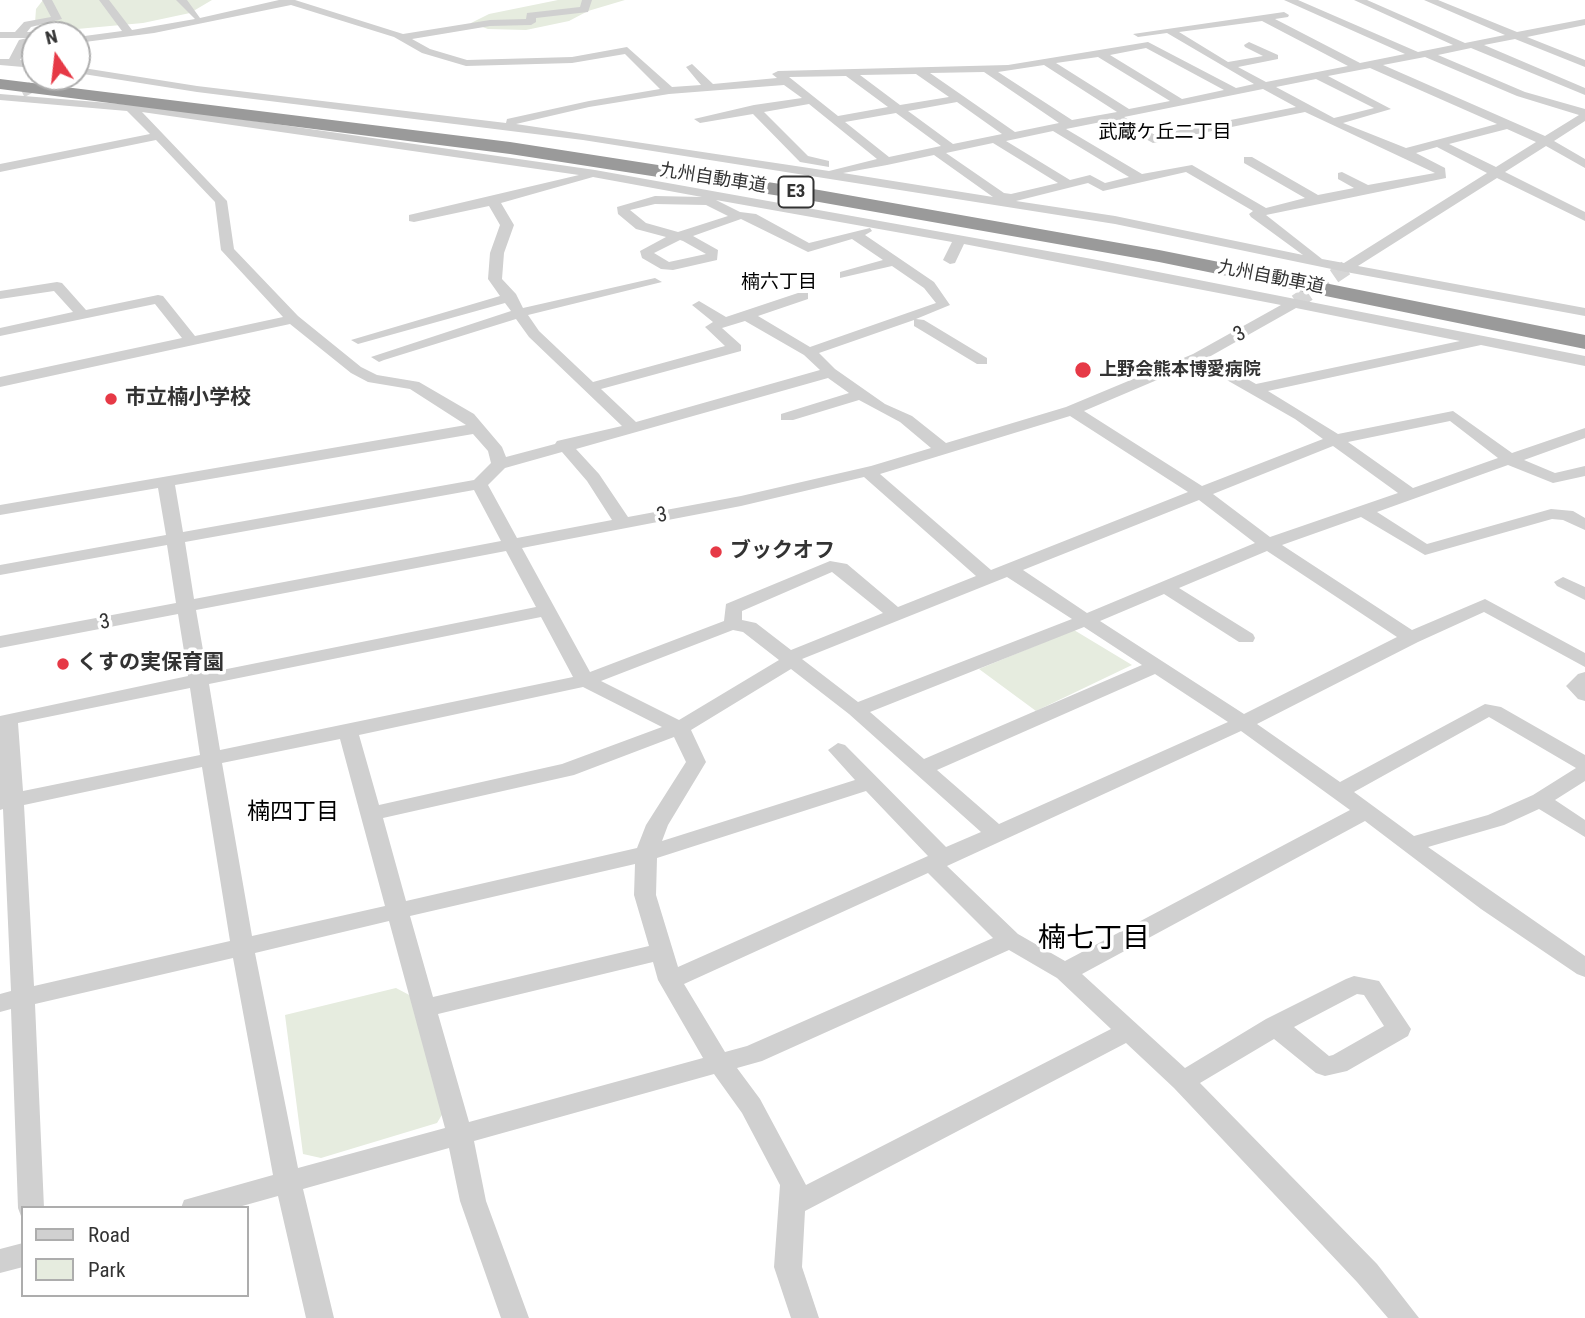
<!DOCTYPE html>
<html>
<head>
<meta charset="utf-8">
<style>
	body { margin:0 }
	#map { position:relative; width:1585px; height:1318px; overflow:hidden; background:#fff; font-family:"Roboto Condensed",sans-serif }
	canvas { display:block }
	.legend { position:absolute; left:21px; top:1206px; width:228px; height:91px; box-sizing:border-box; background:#fff; border:2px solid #adadad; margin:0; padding:9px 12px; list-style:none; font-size:21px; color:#333 }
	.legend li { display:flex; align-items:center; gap:14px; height:35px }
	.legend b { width:35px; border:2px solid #adadad }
	.north { position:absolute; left:21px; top:21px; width:70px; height:70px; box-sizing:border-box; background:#fff; border:2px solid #adadad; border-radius:50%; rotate:346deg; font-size:19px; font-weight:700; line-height:28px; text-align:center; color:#333 }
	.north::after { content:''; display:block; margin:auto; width:24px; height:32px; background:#e63946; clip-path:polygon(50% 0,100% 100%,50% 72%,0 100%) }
</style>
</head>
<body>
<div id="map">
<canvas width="1585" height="1318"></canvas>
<ul class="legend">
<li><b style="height:9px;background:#d0d0d0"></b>Road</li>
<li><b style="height:19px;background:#e6ecdf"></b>Park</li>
</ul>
<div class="north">N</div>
</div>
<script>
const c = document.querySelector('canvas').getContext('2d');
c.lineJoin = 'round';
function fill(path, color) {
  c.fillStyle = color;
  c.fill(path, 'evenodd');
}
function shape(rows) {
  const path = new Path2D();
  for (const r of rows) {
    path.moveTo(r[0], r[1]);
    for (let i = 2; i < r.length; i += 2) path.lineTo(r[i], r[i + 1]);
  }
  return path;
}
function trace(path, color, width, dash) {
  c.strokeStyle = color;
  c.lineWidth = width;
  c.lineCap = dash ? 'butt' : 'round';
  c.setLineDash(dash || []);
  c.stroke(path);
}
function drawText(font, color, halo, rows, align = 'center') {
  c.font = font + ' "Roboto Condensed","Noto Sans JP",sans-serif';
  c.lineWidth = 7;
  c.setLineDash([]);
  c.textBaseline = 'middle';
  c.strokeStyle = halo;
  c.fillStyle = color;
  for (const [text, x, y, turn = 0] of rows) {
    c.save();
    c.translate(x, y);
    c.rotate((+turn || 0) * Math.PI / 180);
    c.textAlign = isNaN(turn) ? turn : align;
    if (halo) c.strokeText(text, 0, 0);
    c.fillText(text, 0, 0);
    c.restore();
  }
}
fill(shape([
	[43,0,212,0,190,13,143,23,66,30,35,23,36,9],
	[558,0,625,0,588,11,569,21,526,30,488,29,471,23,489,14],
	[1074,630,1132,665,1036,711,979,669],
	[396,988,415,998,443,1113,437,1123,321,1158,303,1154,285,1015]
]), '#e6ecdf');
trace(shape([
	[22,92,52,77]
]), '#d6d6d6', 11, [11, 6]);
trace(shape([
	[1296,302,1346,268]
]), '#d6d6d6', 15, [15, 8]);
fill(shape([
	[42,0,52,0,62,19,31,27,27,32,60,32,65,35,35,35,35,43,27,45,20,60,35,62,35,68,0,65,0,59,9,59,19,40,27,38,0,38,0,32,15,32,24,22,51,17,42,0],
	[99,0,109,0,132,30,195,19,176,0,187,0,200,18,279,0,295,0,403,34,490,20,526,19,527,13,580,7,582,0,592,0,588,12,536,18,536,22,531,25,490,26,412,39,430,49,467,60,572,57,627,47,672,87,701,85,686,67,692,64,713,84,777,78,772,74,778,71,1008,65,1148,42,1236,88,1254,84,1167,33,1138,37,1133,34,1284,12,1289,15,1288,17,1275,19,1360,63,1405,54,1284,0,1298,0,1418,52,1453,45,1354,0,1367,0,1465,43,1505,35,1424,0,1438,0,1517,32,1585,19,1585,25,1527,37,1585,60,1585,67,1515,39,1484,45,1585,88,1585,95,1471,48,1438,55,1525,92,1585,109,1585,121,1554,141,1585,159,1585,168,1546,146,1505,172,1585,212,1585,221,1497,178,1358,266,1585,308,1585,316,1346,272,1115,224,583,140,197,92,77,73,77,67,197,86,506,123,507,119,589,101,660,89,625,54,572,63,466,66,422,53,394,37,291,5,154,33,77,43,77,37,122,31,99,0],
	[1262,21,1348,66,1266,82,1238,67,1278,59,1278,55,1249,42,1244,45,1245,47,1263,56,1228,62,1179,32,1262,21],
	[1146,48,1224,90,1182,99,1110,55,1146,48],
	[1098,57,1170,101,1129,109,1056,63,1098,57],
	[1425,57,1517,96,1579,115,1545,136,1383,65,1425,57],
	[1044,65,1117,112,1072,120,998,72,1044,65],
	[1370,68,1497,124,1406,148,1343,123,1391,109,1328,76,1370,68],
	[984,72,1059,123,1015,132,930,73,984,72],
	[916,74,949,97,900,105,860,75,916,74],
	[846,76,888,107,838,116,789,77,846,76],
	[1316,79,1374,108,1334,118,1276,87,1316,79],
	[784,85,802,98,754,105,694,119,700,123,753,114,800,162,829,167,829,161,808,156,764,112,809,104,877,159,829,171,516,124,589,107,669,94,784,85],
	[1263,89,1296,107,1155,135,1124,117,1263,89],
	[957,102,1002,134,953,144,908,111,957,102],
	[1305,112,1435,173,1368,185,1342,172,1338,173,1338,179,1354,188,1318,195,1252,157,1244,157,1244,163,1305,198,1266,208,1192,165,1142,174,1066,129,1111,120,1153,143,1305,112],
	[896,113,941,146,889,157,845,122,896,113],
	[1507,129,1536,142,1496,167,1449,144,1507,129],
	[1053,131,1129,177,1105,183,1090,175,1070,180,1006,141,1053,131],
	[993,143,1058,183,1011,194,1004,193,946,153,993,143],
	[1437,147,1487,173,1344,263,1322,259,1266,215,1446,178,1445,168,1416,153,1437,147],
	[934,155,993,197,843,173,887,165,934,155],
	[1186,172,1253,211,1249,214,1251,217,1303,255,1115,216,1016,201,1088,183,1103,191,1186,172],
	[0,94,157,107,595,170,1092,259,1585,356,1585,366,1481,345,1268,391,1338,434,1453,411,1512,453,1585,428,1585,438,1524,460,1555,473,1585,466,1585,476,1553,483,1508,465,1377,512,1427,544,1551,509,1573,511,1585,518,1585,530,1563,520,1552,519,1425,555,1361,517,1282,545,1412,630,1485,599,1585,653,1585,667,1484,612,1418,642,1257,724,1340,782,1485,704,1501,707,1585,755,1585,781,1555,800,1585,820,1585,837,1539,809,1504,825,1428,847,1585,956,1585,977,1577,974,1481,909,1365,821,1082,974,1185,1068,1266,1019,1346,979,1354,976,1379,981,1411,1029,1408,1036,1347,1071,1325,1076,1316,1073,1274,1039,1200,1083,1377,1264,1419,1318,1388,1318,1357,1282,1174,1088,1126,1043,805,1211,802,1267,819,1318,791,1318,774,1267,780,1185,742,1113,714,1074,474,1141,486,1201,529,1318,501,1318,460,1201,449,1148,303,1189,334,1318,306,1318,278,1196,235,1208,181,1208,184,1200,273,1175,233,958,35,1004,44,1208,23,1208,21,1216,18,1208,11,1009,0,1012,0,994,11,991,3,809,0,810,0,716,188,676,178,614,0,648,0,636,176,603,167,545,0,575,0,565,166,535,158,488,0,515,0,505,466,425,410,389,368,382,351,373,290,324,0,387,0,377,182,338,155,304,0,336,0,328,73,312,54,291,0,299,0,291,57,282,62,283,86,310,158,295,163,296,195,336,283,317,221,250,215,202,156,140,0,172,0,164,150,134,127,111,0,100,0,94],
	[142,112,579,175,409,215,409,221,414,222,489,206,500,225,490,253,488,279,500,296,351,340,358,344,505,303,511,311,371,357,379,362,384,360,516,319,529,337,622,426,557,441,555,444,506,457,502,447,474,414,419,382,377,375,361,367,298,316,234,249,227,201,142,112],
	[593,177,702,197,655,196,617,207,618,214,636,229,666,237,640,251,642,258,661,269,673,270,717,260,718,250,693,236,741,219,808,252,852,239,883,260,840,272,840,278,892,266,924,288,936,303,810,347,758,316,808,299,808,293,798,293,726,317,699,301,692,305,713,322,705,327,725,346,593,382,539,331,528,315,662,282,655,278,523,308,516,294,502,279,504,253,514,225,501,203,593,177],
	[716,200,952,242,943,260,950,264,955,263,964,244,1281,305,1193,354,1066,407,946,443,912,416,885,404,835,369,819,353,914,320,914,326,977,364,987,364,987,358,924,320,916,319,950,305,934,282,865,235,872,231,870,228,809,243,756,214,740,212,716,200],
	[655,204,706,205,728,216,678,232,646,223,630,210,655,204],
	[680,240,683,241,706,254,669,262,654,253,680,240],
	[1296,308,1460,341,1256,384,1209,357,1296,308],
	[745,321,804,355,820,370,636,422,601,389,741,351,741,345,722,328,745,321],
	[1197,363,1295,419,1323,439,1202,486,1084,411,1197,363],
	[828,378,849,393,781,414,781,420,793,420,859,400,900,422,931,448,871,466,741,496,628,517,599,474,576,449,828,378],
	[1070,416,1188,492,991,570,880,474,1070,416],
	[1450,421,1498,458,1413,488,1348,442,1450,421],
	[473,434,488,451,491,463,474,480,183,532,175,485,473,434],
	[1333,446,1398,493,1270,537,1213,494,1333,446],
	[562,452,587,481,612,520,517,538,488,485,505,468,562,452],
	[864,477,976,576,898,607,847,564,830,561,726,604,724,621,590,672,522,548,741,506,864,477],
	[474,490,501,541,194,599,185,542,474,490],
	[1199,500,1255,543,1087,613,1023,570,1199,500],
	[506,551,536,607,207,673,196,610,506,551],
	[1267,551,1397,637,1244,714,1100,621,1164,594,1239,642,1253,642,1255,638,1253,634,1179,588,1267,551],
	[832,572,883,613,791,650,756,623,742,620,742,611,832,572],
	[1007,577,1072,619,858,702,802,659,1007,577],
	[541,617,573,677,220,750,209,684,541,617],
	[1084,627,1142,665,924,759,870,712,1084,627],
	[733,630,743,632,779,660,679,720,601,681,733,630],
	[791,669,849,714,981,832,946,847,845,745,838,743,828,750,855,780,662,841,668,825,706,762,691,730,791,669],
	[1155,674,1228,722,999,824,937,770,1155,674],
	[583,687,662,727,562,764,379,805,359,735,583,687],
	[190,688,200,755,23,791,18,723,190,688],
	[1489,717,1576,768,1533,795,1488,815,1414,836,1354,792,1489,717],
	[1241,731,1350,810,1065,961,1018,934,947,866,1241,731],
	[674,737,686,762,646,825,637,848,406,901,383,818,574,775,674,737],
	[340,739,385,906,252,936,222,763,340,739],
	[202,767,230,941,34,986,24,805,202,767],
	[866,791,928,856,678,967,656,895,657,858,866,791],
	[635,864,634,895,649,946,433,997,410,916,635,864],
	[928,873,993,938,747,1046,725,1052,684,984,928,873],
	[389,921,445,1128,298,1168,255,953,389,921],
	[1009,950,1057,978,1111,1029,806,1185,760,1099,737,1068,762,1061,1009,950],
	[653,962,658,980,703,1058,469,1122,438,1014,653,962],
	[1357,994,1364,995,1384,1026,1333,1055,1329,1056,1294,1027,1357,994],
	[1563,577,1585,587,1585,600,1557,586,1554,582,1563,577],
	[1585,672,1585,701,1578,699,1566,686,1578,674,1585,672],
	[23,1243,23,1267,0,1273,0,1249,23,1243]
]), '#d0d0d0');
fill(shape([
	[0,79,510,142,819,190,1159,250,1585,335,1585,349,1159,262,819,202,510,154,0,89,0,79]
]), '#9a9a9a');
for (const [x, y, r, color] of [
	[1083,370,9,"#e63946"],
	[111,399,7,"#e63946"],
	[716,552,7,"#e63946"],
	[63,664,7,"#e63946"]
]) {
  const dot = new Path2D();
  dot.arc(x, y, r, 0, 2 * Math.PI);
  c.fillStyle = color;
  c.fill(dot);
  trace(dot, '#fff', 2.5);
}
drawText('18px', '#333', '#fff', [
	["九州自動車道",713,179,9],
	["九州自動車道",1271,278,11]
]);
drawText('bold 18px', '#333', '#fff', [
	["上野会熊本博愛病院",1099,370]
], 'left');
drawText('19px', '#000', '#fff', [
	["武蔵ケ丘二丁目",1165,133],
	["楠六丁目",779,283]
]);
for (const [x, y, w] of [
	[796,192,35]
]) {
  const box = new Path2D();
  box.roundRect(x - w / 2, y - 15.5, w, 31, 5);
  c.fillStyle = '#fff';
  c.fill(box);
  trace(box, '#333', 2);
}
drawText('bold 19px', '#333', null, [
	["E3",796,192]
]);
drawText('21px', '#333', '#fff', [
	["3",1240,335,-28],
	["3",662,516,-11],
	["3",105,623,-10]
]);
drawText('bold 21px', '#333', '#fff', [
	["市立楠小学校",125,399],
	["ブックオフ",730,552],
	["くすの実保育園",77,664]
], 'left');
drawText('23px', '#000', '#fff', [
	["楠四丁目",293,813]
]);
drawText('28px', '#000', '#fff', [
	["楠七丁目",1094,940]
]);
</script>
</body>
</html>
